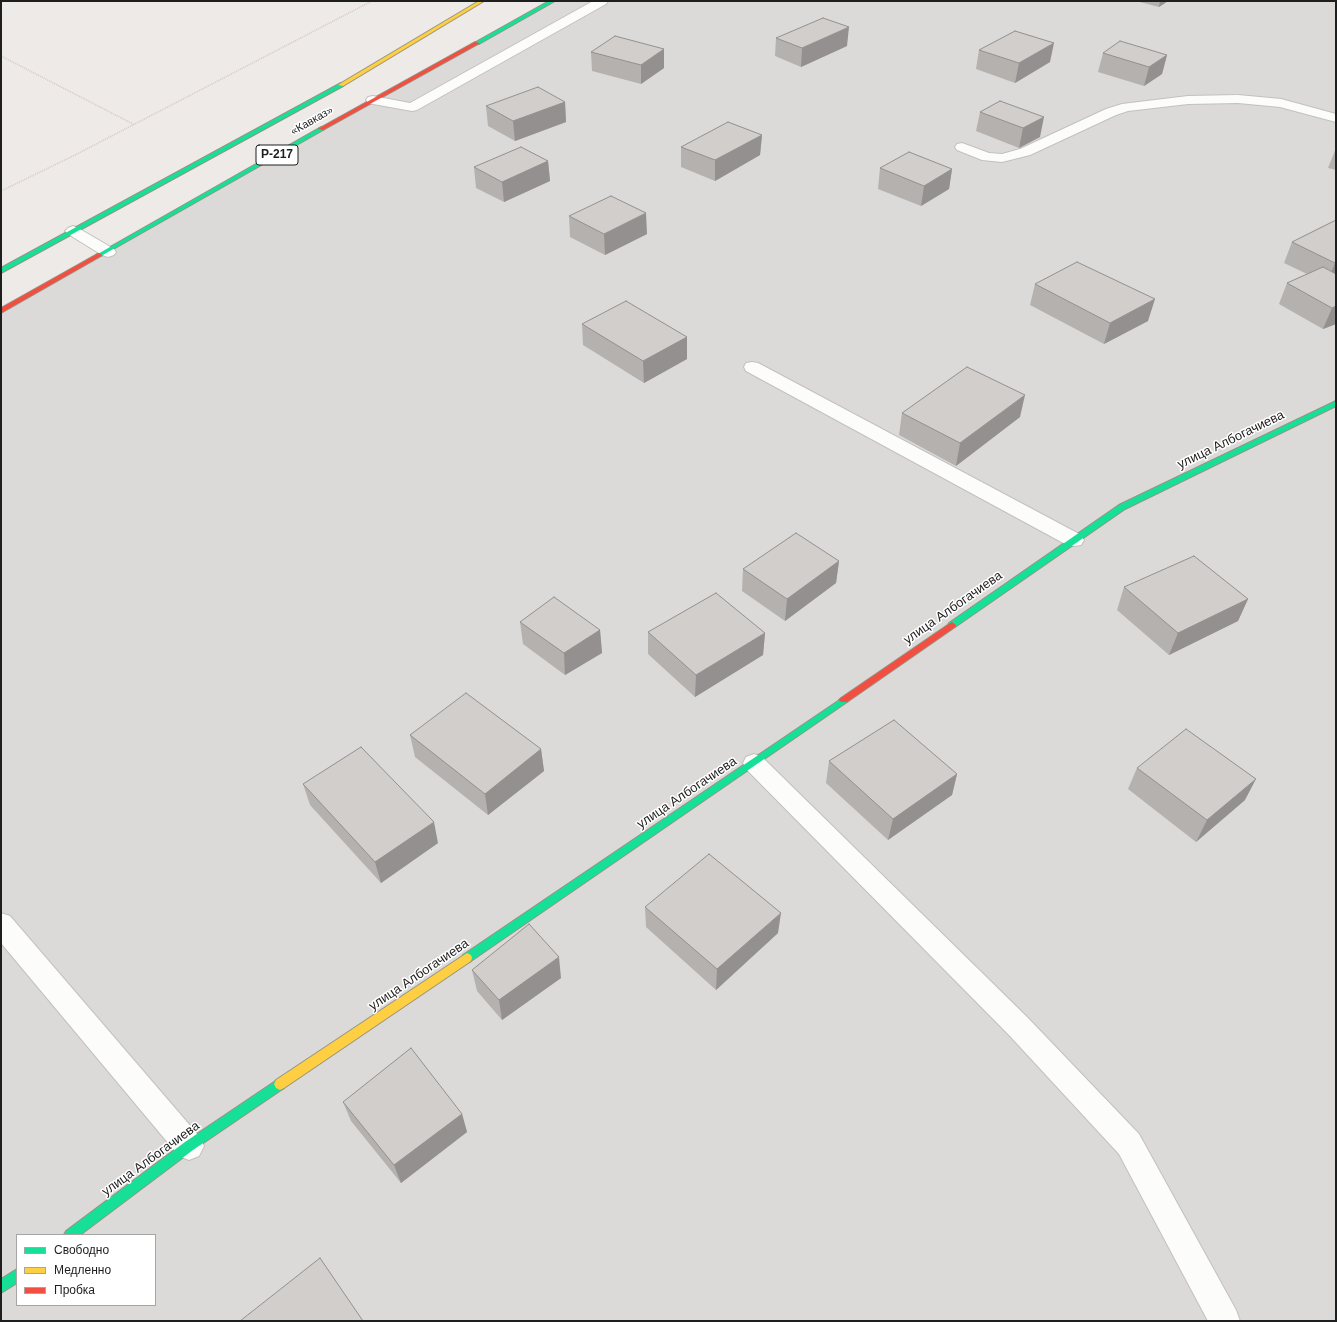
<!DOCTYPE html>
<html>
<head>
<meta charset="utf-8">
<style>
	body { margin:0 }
	#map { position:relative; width:1337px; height:1322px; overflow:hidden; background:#edeae7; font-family:Arial,sans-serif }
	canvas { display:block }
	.frame { position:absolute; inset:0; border:2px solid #1e1e1e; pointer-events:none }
	.legend { position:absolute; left:16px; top:1234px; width:140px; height:72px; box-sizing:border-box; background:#fff; border:1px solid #a5a5a5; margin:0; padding:5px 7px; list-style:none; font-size:12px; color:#1e1e1e }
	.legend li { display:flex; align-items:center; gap:8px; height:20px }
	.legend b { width:20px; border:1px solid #a5a5a5 }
</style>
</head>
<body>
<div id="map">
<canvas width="1337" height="1322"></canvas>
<div class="frame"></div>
<ul class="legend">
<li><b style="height:5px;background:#16e098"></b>Свободно</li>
<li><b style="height:5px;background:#ffcf43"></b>Медленно</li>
<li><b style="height:5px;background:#f24e42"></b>Пробка</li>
</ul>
</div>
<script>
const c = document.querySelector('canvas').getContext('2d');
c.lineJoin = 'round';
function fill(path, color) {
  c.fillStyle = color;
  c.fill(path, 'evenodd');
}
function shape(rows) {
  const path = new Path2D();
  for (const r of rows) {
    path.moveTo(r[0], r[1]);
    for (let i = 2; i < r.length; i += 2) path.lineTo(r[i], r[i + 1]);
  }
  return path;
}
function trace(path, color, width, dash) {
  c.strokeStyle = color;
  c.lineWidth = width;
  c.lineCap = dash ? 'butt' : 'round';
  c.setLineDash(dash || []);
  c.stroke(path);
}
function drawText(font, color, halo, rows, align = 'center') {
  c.font = font + ' Arial,sans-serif';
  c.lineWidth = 3;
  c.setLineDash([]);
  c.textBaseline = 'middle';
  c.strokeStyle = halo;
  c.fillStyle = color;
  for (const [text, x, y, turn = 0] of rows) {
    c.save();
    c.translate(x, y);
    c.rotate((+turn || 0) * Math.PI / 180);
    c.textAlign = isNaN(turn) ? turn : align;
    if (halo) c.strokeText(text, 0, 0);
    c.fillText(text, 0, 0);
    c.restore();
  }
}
fill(shape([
	[553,1,1336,1,1336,1321,1,1321,1,311],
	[17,1235,155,1235,155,1305,17,1305]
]), '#dcdad9');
const lane = shape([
	[1238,95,1281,99,1336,114,1336,122,1280,107,1238,103,1188,104,1128,111,1116,115,1030,155,1002,162,982,160,957,150,955,147,957,144,962,143,989,153,1002,154,1020,149,1106,109,1122,104,1188,96,1238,95],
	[752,362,758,363,1081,535,1084,540,1081,545,1074,546,1067,545,746,371,744,367,746,363,752,362],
	[754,754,762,757,1027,1017,1139,1134,1236,1310,1240,1321,1208,1321,1119,1154,1009,1035,746,769,743,763,746,757,754,754]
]);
const street = shape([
	[593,1,608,1,606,4,417,110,412,111,373,104,368,103,366,100,368,97,373,96,410,103,593,1],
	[73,226,78,228,114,249,116,252,114,255,108,257,102,255,68,234,65,231,68,228,73,226],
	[1,913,10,916,199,1136,204,1146,199,1156,189,1160,179,1156,1,943,1,913]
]);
const fast = shape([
	[549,1,555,1,479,44,474,43,549,1],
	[341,83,344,85,343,86,1,273,1,268,341,83],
	[321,127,324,129,323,130,101,256,96,255,321,127],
	[1336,401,1336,406,1125,509,955,627,949,627,948,625,949,623,1119,505,1336,401],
	[844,697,847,698,849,700,847,702,471,961,467,963,463,961,462,958,463,955,844,697],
	[280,1078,284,1080,286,1084,284,1088,193,1150,80,1235,64,1235,66,1231,185,1142,280,1078],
	[17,1269,17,1283,1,1293,1,1279,17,1269]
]);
const slow = shape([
	[479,1,484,1,343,86,338,85,479,1],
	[467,953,471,955,472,958,471,961,284,1088,280,1090,276,1088,274,1084,276,1080,467,953]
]);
const jam = shape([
	[475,42,480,43,323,130,318,129,475,42],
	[99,253,102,255,101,256,1,313,1,308,99,253],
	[952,622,956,625,955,627,847,702,841,702,839,700,841,698,952,622]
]);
trace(lane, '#c2c1bf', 2);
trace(street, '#c2c1bf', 2);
trace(fast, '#969481', 2);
trace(slow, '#969481', 2);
trace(jam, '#969481', 2);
trace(shape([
	[1,56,133,124],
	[1,191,75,155,372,1]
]), '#d6c8c8', 1.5, [1, 1]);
fill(lane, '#fcfcfb');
fill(street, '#fcfcfb');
fill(fast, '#16e098');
fill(slow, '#ffcf43');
fill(jam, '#f24e42');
fill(shape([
	[1136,1,1168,1,1159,7],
	[776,38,847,46,801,67,775,56],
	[664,49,664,68,641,84,592,71,591,52],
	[979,50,1050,62,1015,83,976,69],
	[1103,53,1167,55,1162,74,1144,86,1098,72],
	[1000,101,1040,137,1019,148,976,131,980,112],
	[565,102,566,122,515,141,488,126,486,106],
	[762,135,760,155,715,181,681,167,681,147],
	[1336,148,1336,170,1328,168],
	[548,161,550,181,504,202,476,188,474,167],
	[880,168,952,169,949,189,921,206,878,189],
	[569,216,647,234,605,255,570,237],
	[1336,220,1336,324,1323,329,1279,304,1287,283,1307,274,1284,263,1292,242],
	[1035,284,1148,321,1104,344,1030,305],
	[582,324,687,337,687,359,644,383,583,345],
	[902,413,1020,417,956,466,899,435],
	[839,561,836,583,785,621,742,591,743,569],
	[1124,587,1248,599,1238,621,1169,655,1117,610],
	[520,622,600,630,602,653,565,675,523,644],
	[648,632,765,633,763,655,695,697,648,654],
	[410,735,541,749,544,771,488,815,415,757],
	[829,761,957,774,952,795,888,840,826,783],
	[1137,768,1245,800,1196,842,1128,789],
	[303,784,438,843,381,883,310,805],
	[645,907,778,933,716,990,646,927],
	[472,970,561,978,502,1020,477,991],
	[343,1102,462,1114,467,1132,401,1183,351,1121]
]), '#b5b1af');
fill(shape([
	[1160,1,1168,1,1159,7],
	[849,27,847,46,801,67,802,48],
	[1054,43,1050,62,1015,83,1019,63],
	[664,49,664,68,641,84,641,65],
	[1167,55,1162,74,1144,86,1149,67],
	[565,102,566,122,515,141,513,121],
	[1044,117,1040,137,1019,148,1023,128],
	[762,135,760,155,715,181,715,160],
	[548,161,550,181,504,202,502,182],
	[952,169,949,189,921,206,924,186],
	[646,213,647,234,605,255,604,234],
	[1336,262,1336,279,1326,284,1335,263],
	[1155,299,1148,321,1104,344,1110,323],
	[1336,306,1336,324,1323,329,1332,308],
	[687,337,687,359,644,383,643,361],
	[1025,395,1020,417,956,466,960,443],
	[839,561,836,583,785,621,787,599],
	[1248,599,1238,621,1169,655,1178,633],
	[600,630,602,653,565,675,564,653],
	[765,633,763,655,695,697,696,675],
	[541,749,544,771,488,815,485,794],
	[957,774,952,795,888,840,893,819],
	[1256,779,1245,800,1196,842,1207,820],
	[434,822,438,843,381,883,375,862],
	[781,913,778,933,716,990,717,969],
	[559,957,561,978,502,1020,499,1000],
	[462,1114,467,1132,401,1183,394,1165]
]), '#93908f');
const building = shape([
	[823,18,849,27,802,48,776,38,823,18],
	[1015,31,1054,43,1019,63,979,50,1015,31],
	[615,36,664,49,641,65,591,52,615,36],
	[1120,41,1167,55,1149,67,1103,53,1120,41],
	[538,87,565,102,513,121,486,106,538,87],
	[1000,101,1044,117,1023,128,980,112,1000,101],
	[728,122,762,135,715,160,681,147,728,122],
	[521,147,548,161,502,182,474,167,521,147],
	[909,152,952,169,924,186,880,168,909,152],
	[611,196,646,213,604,234,569,216,611,196],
	[1336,220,1336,262,1335,263,1292,242,1336,220],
	[1077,262,1155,299,1110,323,1035,284,1077,262],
	[1323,267,1336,274,1336,306,1332,308,1287,283,1323,267],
	[626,301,687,337,643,361,582,324,626,301],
	[967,367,1025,395,960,443,902,413,967,367],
	[796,533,839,561,787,599,743,569,796,533],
	[1194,556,1248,599,1178,633,1124,587,1194,556],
	[716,593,765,633,696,675,648,632,716,593],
	[554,597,600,630,564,653,520,622,554,597],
	[466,693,541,749,485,794,410,735,466,693],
	[894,720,957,774,893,819,829,761,894,720],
	[1186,729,1256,779,1207,820,1137,768,1186,729],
	[361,747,434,822,375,862,303,784,361,747],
	[709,854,781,913,717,969,645,907,709,854],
	[529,924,559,957,499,1000,472,970,529,924],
	[411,1048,462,1114,394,1165,343,1102,411,1048],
	[320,1258,363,1321,240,1321,320,1258]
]);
fill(building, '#d2cecc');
trace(building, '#93908f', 1);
drawText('11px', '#1e1e1e', '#fff', [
	["«Кавказ»",312,121,-30]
]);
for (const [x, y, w] of [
	[277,155,42]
]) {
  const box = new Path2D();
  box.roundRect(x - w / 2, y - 10, w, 20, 3);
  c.fillStyle = '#fff';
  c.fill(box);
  trace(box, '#1e1e1e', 1);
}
drawText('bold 12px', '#1e1e1e', null, [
	["Р-217",277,155]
]);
drawText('13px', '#1e1e1e', '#fff', [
	["улица Албогачиева",1231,440,-26],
	["улица Албогачиева",953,608,-35],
	["улица Албогачиева",687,793,-34],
	["улица Албогачиева",419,975,-34],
	["улица Албогачиева",151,1159,-36]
]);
</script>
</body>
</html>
